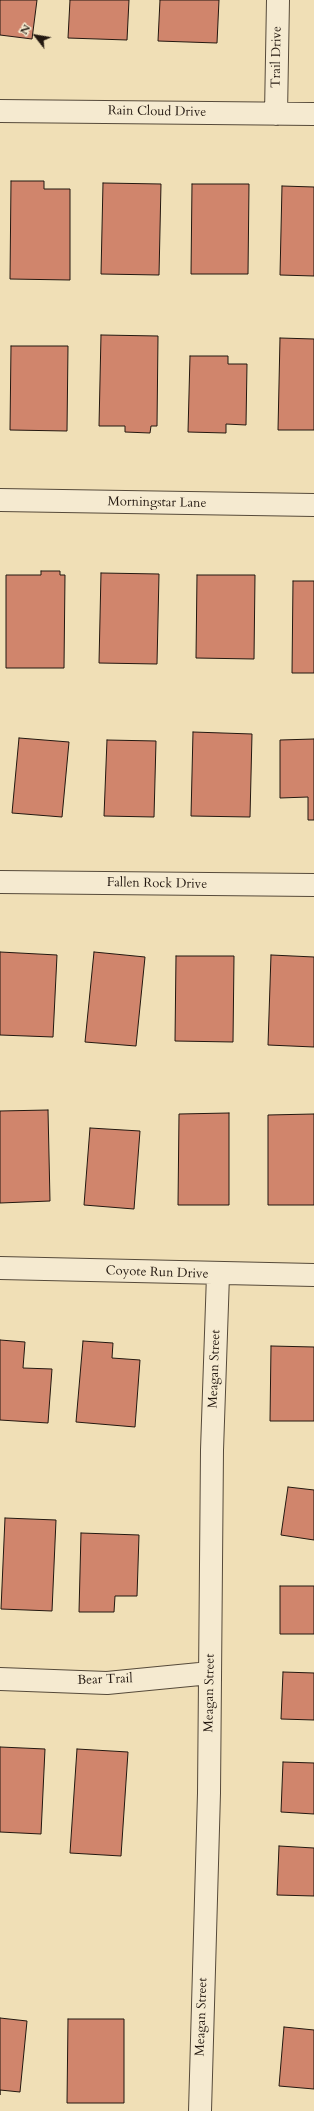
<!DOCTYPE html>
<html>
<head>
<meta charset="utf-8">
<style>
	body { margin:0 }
	#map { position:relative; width:314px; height:2111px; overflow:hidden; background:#f0dfb6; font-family:Cardo,serif }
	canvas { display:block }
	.north { position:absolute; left:16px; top:16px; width:40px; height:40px; -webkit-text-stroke:3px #f5ead0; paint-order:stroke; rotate:301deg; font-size:11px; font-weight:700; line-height:16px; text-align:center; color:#231810 }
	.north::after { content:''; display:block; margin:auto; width:14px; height:18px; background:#231810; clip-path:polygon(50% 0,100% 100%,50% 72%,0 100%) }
</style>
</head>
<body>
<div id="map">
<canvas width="314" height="2111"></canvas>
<div class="north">N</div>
</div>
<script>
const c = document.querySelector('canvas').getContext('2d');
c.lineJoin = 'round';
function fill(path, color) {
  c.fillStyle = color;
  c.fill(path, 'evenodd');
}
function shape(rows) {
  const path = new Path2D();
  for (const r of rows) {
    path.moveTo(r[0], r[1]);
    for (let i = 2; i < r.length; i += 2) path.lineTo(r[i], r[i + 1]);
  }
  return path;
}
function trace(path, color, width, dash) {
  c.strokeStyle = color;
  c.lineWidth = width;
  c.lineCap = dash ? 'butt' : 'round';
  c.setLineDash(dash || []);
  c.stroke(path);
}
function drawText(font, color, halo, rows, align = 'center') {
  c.font = font + ' Cardo,serif';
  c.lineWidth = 3;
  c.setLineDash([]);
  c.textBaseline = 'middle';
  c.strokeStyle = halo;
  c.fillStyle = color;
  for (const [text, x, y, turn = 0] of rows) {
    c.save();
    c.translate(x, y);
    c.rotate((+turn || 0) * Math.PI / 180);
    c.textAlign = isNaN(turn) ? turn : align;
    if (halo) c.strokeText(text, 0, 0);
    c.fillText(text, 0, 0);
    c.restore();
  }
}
const building = shape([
	[0,0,37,0,32,39,0,35,0,0],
	[70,0,129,0,127,40,68,38,70,0],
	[160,0,219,0,217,43,158,41,160,0],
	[11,181,44,181,44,189,70,189,70,280,10,279,11,181],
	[103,183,161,184,159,275,101,274,103,183],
	[192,184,249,184,248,274,191,274,192,184],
	[282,186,314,187,314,276,280,275,282,186],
	[101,335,158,336,157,426,151,426,150,433,125,432,125,426,99,426,101,335],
	[280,338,314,339,314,430,278,430,280,338],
	[11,346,68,346,67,431,10,430,11,346],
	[190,356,228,356,228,364,247,364,246,425,226,424,226,433,188,432,190,356],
	[41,571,60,571,60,575,65,575,64,668,6,668,6,575,41,575,41,571],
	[101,573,159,574,157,664,99,663,101,573],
	[197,575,255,575,254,659,196,658,197,575],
	[293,581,314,581,314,673,292,673,293,581],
	[193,732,252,734,250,817,191,816,193,732],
	[19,738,69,742,62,817,12,813,19,738],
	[314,739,314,820,308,820,308,797,280,798,280,740,314,739],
	[107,740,156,741,154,817,104,816,107,740],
	[0,952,57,955,53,1037,0,1035,0,952],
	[94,952,145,957,136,1046,85,1042,94,952],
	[271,955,314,957,314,1047,268,1045,271,955],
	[176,956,234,956,233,1042,175,1041,176,956],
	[48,1110,50,1201,0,1203,0,1111,48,1110],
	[229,1113,229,1205,178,1205,179,1114,229,1113],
	[314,1114,314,1205,268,1205,268,1115,314,1114],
	[90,1128,140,1131,134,1209,84,1205,90,1128],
	[0,1340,25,1342,23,1368,52,1369,48,1423,0,1420,0,1340],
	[83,1341,113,1343,112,1358,140,1360,135,1427,76,1422,83,1341],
	[271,1346,314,1347,314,1421,270,1421,271,1346],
	[288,1487,314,1490,314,1540,281,1535,288,1487],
	[5,1518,56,1520,52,1611,1,1609,5,1518],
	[81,1533,139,1535,137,1596,115,1596,114,1612,79,1612,81,1533],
	[280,1586,314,1586,314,1634,280,1634,280,1586],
	[283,1672,314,1673,314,1720,281,1719,283,1672],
	[0,1747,45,1749,41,1834,0,1832,0,1747],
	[77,1749,128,1752,121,1856,70,1853,77,1749],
	[283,1762,314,1763,314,1814,281,1812,283,1762],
	[279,1846,314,1848,314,1896,277,1895,279,1846],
	[0,2018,27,2021,20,2092,0,2090,0,2095,0,2018],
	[68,2019,124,2019,124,2103,67,2103,68,2019],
	[284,2027,314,2030,314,2089,279,2086,284,2027]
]);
fill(building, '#d0856c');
trace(building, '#231810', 1);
const minor = shape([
	[0,111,314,114],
	[276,114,278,0],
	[0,500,314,505],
	[0,882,314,885],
	[0,1268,314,1275],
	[0,1679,107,1683,210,1673],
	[200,2111,209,1793,212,1450,218,1275]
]);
trace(minor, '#564a3a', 24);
trace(minor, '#f5ead0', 22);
drawText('13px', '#231810', '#f5ead0', [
	["Trail Drive",277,57,-89],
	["Rain Cloud Drive",157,112,1],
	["Morningstar Lane",157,503,1],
	["Fallen Rock Drive",157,884,1],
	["Coyote Run Drive",157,1273,2],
	["Meagan Street",215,1369,-88],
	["Bear Trail",105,1680,-2],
	["Meagan Street",210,1693,-89],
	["Meagan Street",202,2017,-88]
]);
</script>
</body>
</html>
